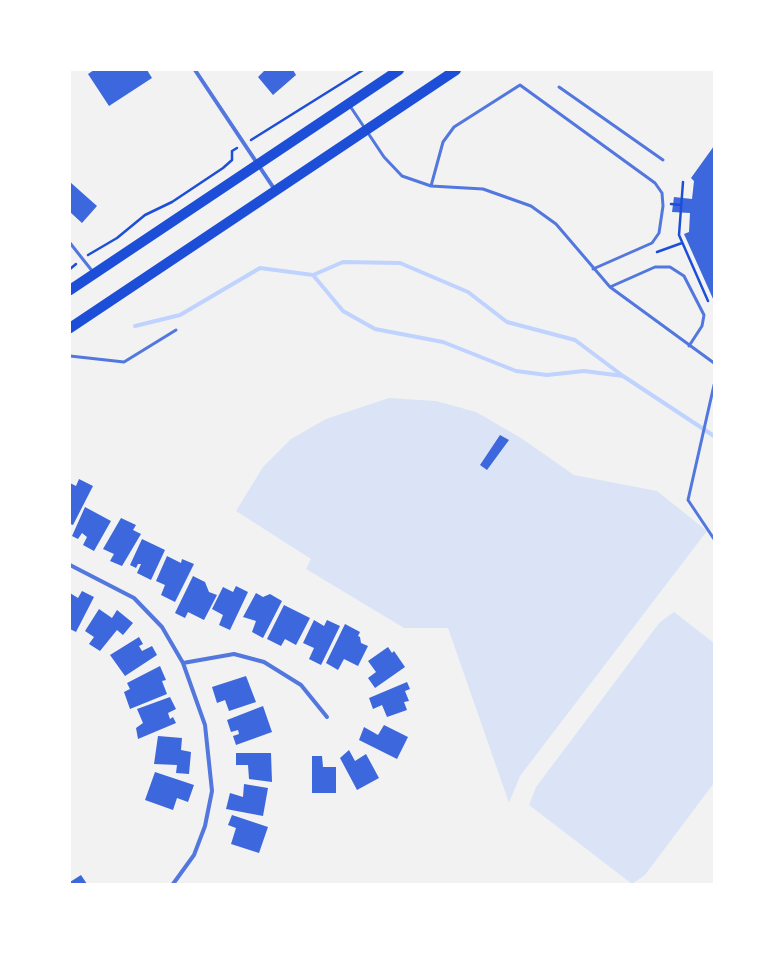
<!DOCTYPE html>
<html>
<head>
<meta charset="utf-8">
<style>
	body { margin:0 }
	#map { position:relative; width:784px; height:954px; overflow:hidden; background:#f2f2f2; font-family:"PT Sans",sans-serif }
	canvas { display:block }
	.frame { position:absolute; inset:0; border:71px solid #fff; pointer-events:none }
</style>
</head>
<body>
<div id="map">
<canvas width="784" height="954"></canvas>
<div class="frame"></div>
</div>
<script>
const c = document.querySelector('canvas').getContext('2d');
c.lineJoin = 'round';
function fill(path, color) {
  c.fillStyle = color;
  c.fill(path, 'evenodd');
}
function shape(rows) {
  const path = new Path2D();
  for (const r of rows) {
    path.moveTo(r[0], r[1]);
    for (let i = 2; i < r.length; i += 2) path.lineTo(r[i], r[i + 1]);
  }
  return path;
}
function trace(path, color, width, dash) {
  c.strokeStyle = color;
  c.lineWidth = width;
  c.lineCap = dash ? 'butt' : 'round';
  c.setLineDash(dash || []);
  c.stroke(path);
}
fill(shape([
	[389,398,436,401,476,412,521,438,574,475,657,491,707,531,520,776,509,803,448,628,404,628,306,569,311,559,236,511,263,467,291,439,326,419],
	[674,612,714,643,714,783,645,875,632,884,529,805,536,787,660,622]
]), '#dbe4f7');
trace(shape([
	[313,275,343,311,375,329,443,342,516,371,547,375,584,371,623,376],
	[135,326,180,315,260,268,313,275,343,262,400,263,468,292,507,322,575,340,623,376,714,436]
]), '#bfd3fe', 4);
fill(shape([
	[94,70,147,70,152,78,109,106,88,74],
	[263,70,293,70,296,75,273,95,258,77,264,71],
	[714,146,714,301,684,234,689,232,690,213,672,212,674,197,692,199,694,181,691,178],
	[70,182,97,206,82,223,70,212],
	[500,435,509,440,487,470,480,465],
	[79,479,93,486,73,525,70,524,70,483,76,486],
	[85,507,111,521,94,551,83,545,87,537,82,533,78,539,72,536],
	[121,518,136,525,133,530,141,534,122,566,110,561,114,554,103,549],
	[142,539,165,550,151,580,137,573,141,564,138,564,136,568,130,565],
	[167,556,181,563,182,559,194,564,175,602,161,595,165,585,156,581],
	[193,576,205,582,209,592,217,595,204,620,188,612,185,618,175,613],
	[236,586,248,592,230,630,219,625,223,615,212,609,223,587,233,592],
	[82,591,94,597,76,632,70,629,70,593,78,598],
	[256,593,263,597,270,594,282,601,263,638,252,632,256,621,243,617],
	[284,605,310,618,296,645,285,639,281,646,267,639],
	[99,609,112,618,117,610,133,623,123,635,117,630,100,651,89,644,94,637,85,631],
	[314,620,324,626,327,620,340,626,321,665,309,659,314,648,303,643],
	[345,624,360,632,358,636,360,637,361,643,368,646,358,666,344,659,338,670,326,663],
	[139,637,143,644,139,646,142,651,152,646,157,655,125,676,110,655],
	[388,647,392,653,394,651,405,667,375,688,368,678,376,672,368,661],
	[160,666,166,680,162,681,167,694,130,709,124,692,130,689,127,683],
	[246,676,256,702,229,711,225,700,217,703,212,687],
	[407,682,410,689,405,691,409,701,404,702,407,710,387,717,382,705,373,709,369,698],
	[170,697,176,709,168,713,170,719,173,717,176,723,138,739,136,728,143,723,137,709],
	[263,706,272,732,236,745,233,736,239,734,238,730,231,732,227,720],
	[384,725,408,737,397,759,359,740,364,727,378,735],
	[158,736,182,738,181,750,191,752,189,774,176,773,177,765,154,764],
	[349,750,355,761,366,754,379,778,357,790,340,758],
	[236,753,271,753,272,782,249,779,248,765,236,765],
	[312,756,322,756,323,767,336,767,336,793,312,793],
	[155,772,194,785,188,802,177,798,173,810,145,800],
	[244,784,268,788,263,816,226,809,230,793,243,797],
	[232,815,268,827,259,853,231,844,236,828,228,825],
	[81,875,87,884,70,884,70,882]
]), '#3d67dc');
trace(shape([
	[251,140,363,70],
	[683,182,679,235,708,301],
	[671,204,681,205],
	[657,252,682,243],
	[88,255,117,238,145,215,172,202,223,168,232,160,232,151,237,148],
	[70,269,76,264]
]), '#1d4ed8', 2.5);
trace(shape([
	[559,87,663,160],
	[350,106,384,157,402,176,431,186,483,189,531,206,556,224,610,287,714,363],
	[431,186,443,142,454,127,520,85,655,183,662,193,663,206,659,233,652,243,593,269],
	[70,243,93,272],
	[610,287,655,267,670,267,684,276,704,315,702,326,689,346],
	[70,356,124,362,176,330],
	[714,539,688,500,714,385]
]), '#5277de', 3);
trace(shape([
	[195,70,275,190],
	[70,565,134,598,162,627,183,663,205,725,212,791,205,826,194,855,173,884],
	[183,663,234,654,264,662,301,685,327,717]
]), '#5277de', 4);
trace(shape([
	[70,290,399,70],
	[70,328,456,70]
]), '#1d4ed8', 10);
</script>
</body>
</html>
